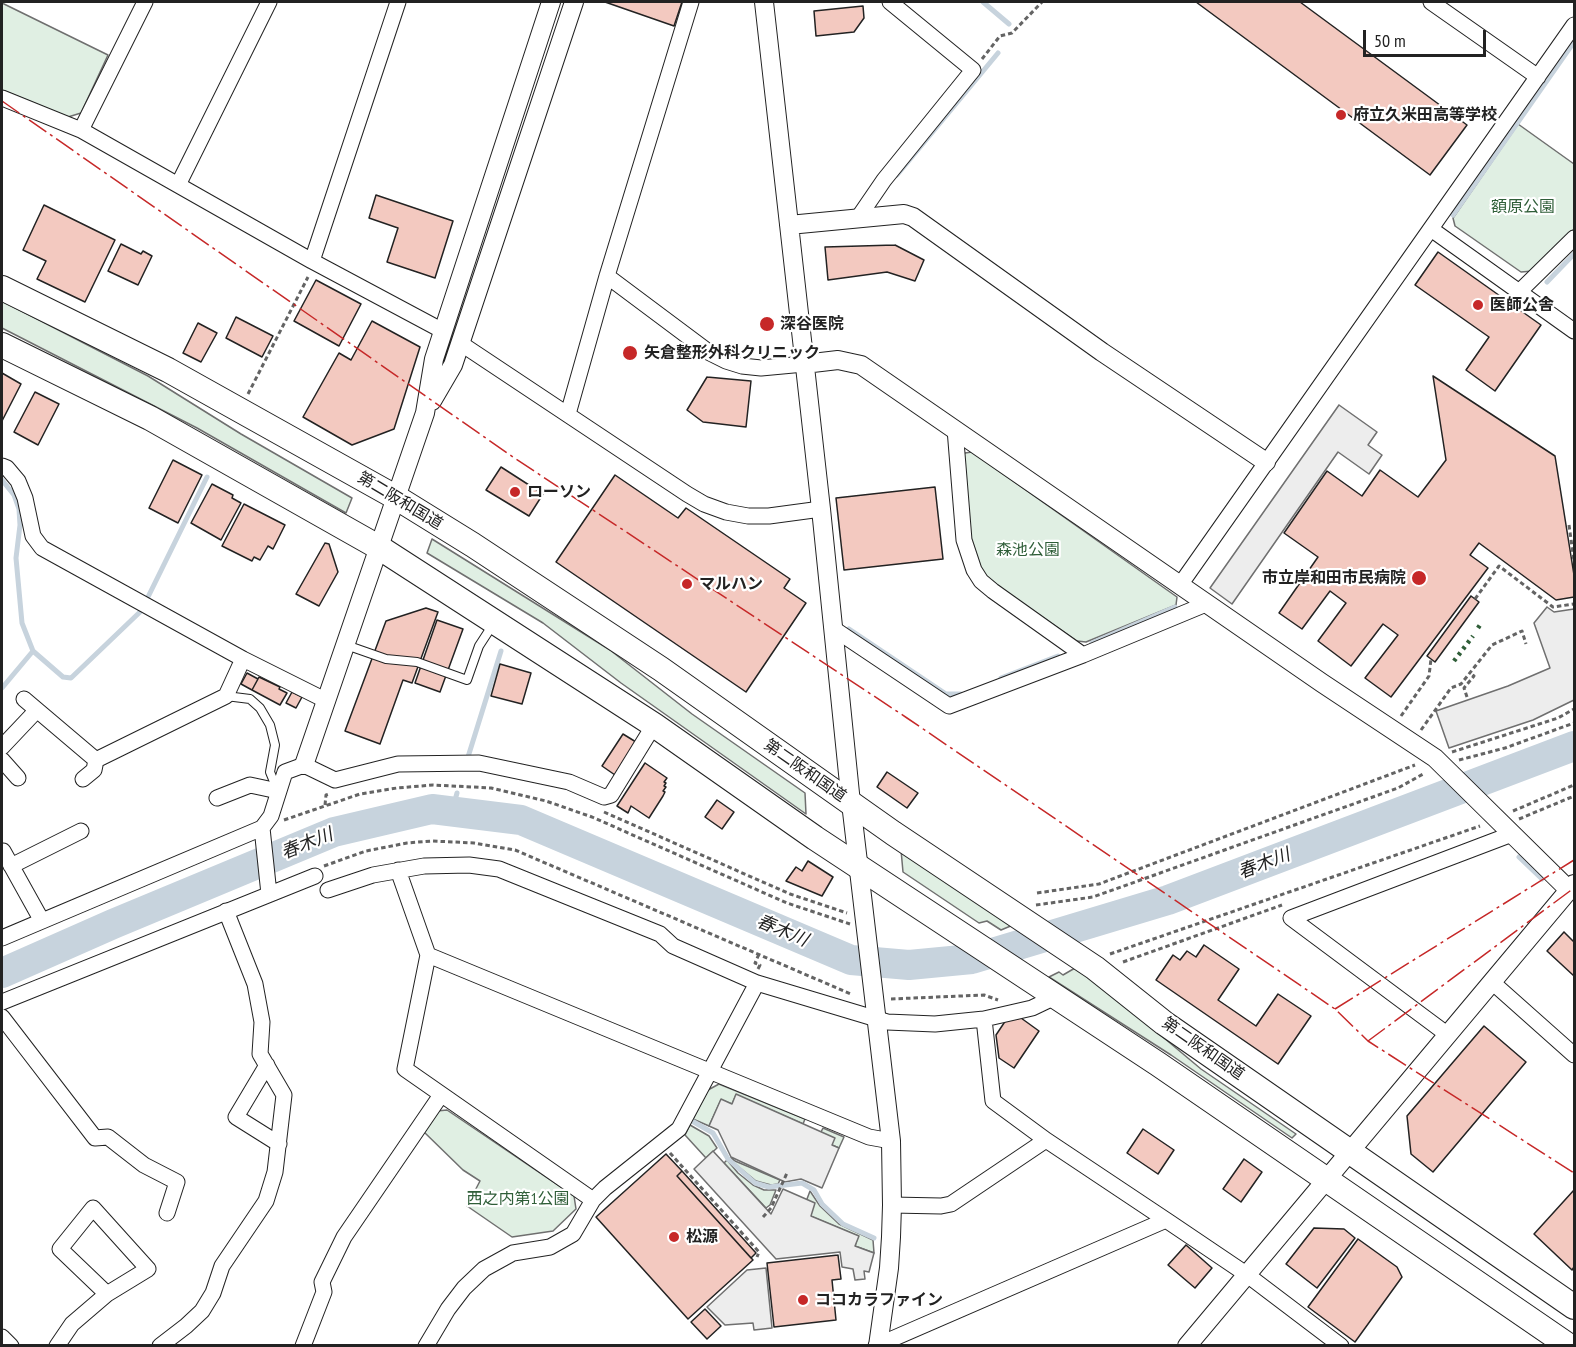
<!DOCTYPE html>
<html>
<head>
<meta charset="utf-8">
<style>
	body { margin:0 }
	#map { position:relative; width:1576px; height:1347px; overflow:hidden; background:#fff; font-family:"PT Sans Narrow",sans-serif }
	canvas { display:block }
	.frame { position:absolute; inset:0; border:3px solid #222; pointer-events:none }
	.scale { position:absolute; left:1363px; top:30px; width:123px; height:27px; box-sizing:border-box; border:3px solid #222; border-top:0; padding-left:8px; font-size:18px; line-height:21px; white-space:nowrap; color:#222; -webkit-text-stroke:4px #fff; paint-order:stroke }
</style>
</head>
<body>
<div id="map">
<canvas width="1576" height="1347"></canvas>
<div class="frame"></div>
<div class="scale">50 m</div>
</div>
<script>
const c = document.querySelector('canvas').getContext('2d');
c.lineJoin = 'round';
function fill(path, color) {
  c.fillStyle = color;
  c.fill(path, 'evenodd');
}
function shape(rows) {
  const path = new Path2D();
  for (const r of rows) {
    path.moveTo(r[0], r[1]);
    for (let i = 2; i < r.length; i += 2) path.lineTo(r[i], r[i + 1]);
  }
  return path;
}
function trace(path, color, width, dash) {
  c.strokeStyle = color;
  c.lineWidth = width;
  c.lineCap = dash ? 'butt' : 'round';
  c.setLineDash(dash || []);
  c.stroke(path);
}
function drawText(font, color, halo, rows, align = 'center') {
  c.font = font + ' "PT Sans Narrow","Noto Sans JP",sans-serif';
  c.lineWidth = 4.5;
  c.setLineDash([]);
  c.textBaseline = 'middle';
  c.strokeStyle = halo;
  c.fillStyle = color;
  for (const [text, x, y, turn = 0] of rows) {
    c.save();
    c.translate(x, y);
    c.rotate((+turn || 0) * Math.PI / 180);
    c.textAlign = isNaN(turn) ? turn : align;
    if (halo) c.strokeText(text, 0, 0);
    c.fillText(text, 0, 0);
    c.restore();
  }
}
const green = shape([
	[2,3,108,55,81,113,68,117,2,90,2,3],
	[1518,124,1574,164,1574,229,1533,271,1521,272,1455,226,1453,218,1518,124],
	[2,301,148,376,241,434,352,498,346,513,197,428,2,328,2,301],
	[972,452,1177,597,1176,605,1086,642,1077,641,1005,591,984,575,973,558,961,457,965,453,972,452],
	[432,539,610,650,692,714,805,793,806,814,621,683,543,623,427,553,432,539],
	[901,850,1013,925,1001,930,987,921,979,923,903,872,901,850],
	[1075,968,1108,991,1201,1069,1296,1134,1292,1138,1171,1055,1049,977,1059,972,1063,975,1075,968],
	[719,1084,805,1119,803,1124,736,1095,732,1104,721,1100,709,1126,693,1119,708,1090,719,1084],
	[447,1110,574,1196,576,1209,553,1231,512,1237,467,1206,480,1181,463,1170,423,1131,437,1111,447,1110],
	[690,1125,709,1136,717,1148,706,1158,685,1135,690,1125],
	[823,1128,844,1137,839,1148,832,1145,821,1132,823,1128],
	[731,1157,735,1161,780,1180,778,1184,771,1185,756,1181,734,1163,731,1157],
	[727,1160,738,1173,753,1185,764,1190,776,1190,770,1205,766,1208,724,1163,727,1160],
	[810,1191,820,1206,839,1224,873,1240,874,1253,855,1246,858,1236,810,1216,807,1199,810,1191]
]);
fill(green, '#e0efe3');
trace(green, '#6f6f6f', 1.5);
const parking = shape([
	[1339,405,1377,432,1368,445,1382,455,1369,474,1338,452,1232,604,1210,588,1339,405],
	[1547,607,1554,612,1574,609,1574,700,1533,720,1449,748,1436,711,1508,686,1550,668,1534,623,1547,607],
	[736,1094,835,1138,832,1145,839,1148,822,1188,801,1179,785,1182,731,1157,718,1130,709,1126,721,1099,732,1104,736,1094],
	[713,1151,771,1214,783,1189,815,1203,811,1216,859,1236,855,1246,874,1253,869,1272,864,1271,865,1279,855,1280,853,1269,842,1267,840,1252,776,1259,694,1169,713,1151],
	[766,1268,772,1328,754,1330,753,1323,725,1325,707,1307,747,1270,766,1268]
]);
fill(parking, '#ededed');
trace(parking, '#6f6f6f', 1.5);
trace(shape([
	[983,2,1009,24],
	[897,175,998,53],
	[1453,215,1574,42],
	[1547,282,1574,254],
	[2,480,14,495,19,509,20,525,16,558,22,623,33,651,2,688],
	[148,597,207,477],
	[849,629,946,694,961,694],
	[1092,643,1175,607],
	[33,651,63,677,71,678,141,611],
	[1001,678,1058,656],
	[468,757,501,651],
	[452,811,457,793],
	[1519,857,1542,879],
	[692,1121,713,1133,728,1159,755,1183,769,1187,802,1183,814,1190,822,1204,843,1224,874,1238]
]), '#c7d3dd', 5);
trace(shape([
	[2,973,113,924,334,832,432,809,521,820,851,960,909,965,972,959,1168,900,1574,746]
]), '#c7d3dd', 30);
const building = shape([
	[605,2,682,2,674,26,605,2],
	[1196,2,1300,2,1467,125,1430,175,1196,2],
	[863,6,864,18,854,32,816,36,814,11,863,6],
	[376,195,453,221,435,278,387,262,398,228,369,218,376,195],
	[44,205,115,240,85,302,37,279,46,261,23,250,44,205],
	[121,244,141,254,143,251,152,256,138,285,108,271,121,244],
	[895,245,924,260,915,281,887,272,828,280,825,247,895,245],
	[1438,252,1541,325,1495,391,1466,370,1489,337,1415,285,1438,252],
	[316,280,361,304,339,346,294,321,316,280],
	[236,317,273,336,262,357,226,338,236,317],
	[372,321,420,347,394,429,352,445,303,417,339,353,351,360,372,321],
	[198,323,217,333,201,362,183,353,198,323],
	[2,373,21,384,2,421,2,373],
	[1433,376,1555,456,1574,575,1574,597,1556,600,1479,543,1470,555,1488,568,1391,697,1365,678,1398,635,1383,624,1351,666,1318,641,1346,603,1330,591,1302,629,1279,613,1318,557,1284,533,1327,471,1362,496,1380,470,1418,497,1446,460,1433,376],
	[707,377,751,381,746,427,703,422,687,410,707,377],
	[35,392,59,404,38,445,14,432,35,392],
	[173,460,202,475,178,523,149,508,173,460],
	[501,467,543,494,529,516,486,490,501,467],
	[615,475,678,518,686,508,790,579,784,588,806,603,746,692,556,562,615,475],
	[212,484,233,495,232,498,241,503,221,540,191,523,212,484],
	[935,487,943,559,844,570,836,498,935,487],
	[244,504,285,525,273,549,268,546,260,560,254,557,252,561,222,546,244,504],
	[325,543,329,544,338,572,319,606,296,594,325,543],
	[1471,596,1479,602,1435,662,1427,656,1471,596],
	[426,608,438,612,412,683,403,680,380,744,345,731,386,621,426,608],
	[437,620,463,629,440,692,415,683,437,620],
	[500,664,531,673,522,704,491,696,500,664],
	[247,673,258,679,252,690,241,684,247,673],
	[259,677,280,687,279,689,287,693,280,705,252,690,259,677],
	[292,692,302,697,296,708,286,703,292,692],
	[623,734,636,742,615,775,602,766,623,734],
	[645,763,667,778,664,782,666,783,664,786,666,787,663,791,665,792,663,796,649,818,631,806,628,813,617,806,645,763],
	[887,772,918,793,907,808,877,787,887,772],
	[717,800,734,812,722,829,705,817,717,800],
	[808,861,833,877,822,896,786,881,796,867,802,871,808,861],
	[1564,932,1574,942,1574,976,1547,951,1564,932],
	[1204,945,1239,969,1218,1000,1256,1026,1278,994,1311,1016,1278,1064,1156,980,1173,955,1180,960,1187,951,1196,957,1204,945],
	[1021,1018,1039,1031,1014,1068,999,1058,996,1035,1006,1020,1021,1018],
	[1484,1026,1526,1062,1433,1172,1411,1154,1407,1116,1484,1026],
	[1143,1129,1174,1150,1158,1174,1127,1153,1143,1129],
	[666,1154,682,1171,677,1176,753,1260,688,1319,596,1217,666,1154],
	[1244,1159,1262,1172,1241,1202,1223,1189,1244,1159],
	[682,1171,756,1253,751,1258,677,1176,682,1171],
	[1574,1190,1574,1267,1572,1270,1534,1234,1574,1190],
	[1314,1228,1344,1229,1355,1238,1317,1288,1286,1264,1314,1228],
	[1358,1239,1397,1267,1402,1277,1355,1342,1308,1307,1358,1239],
	[1186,1245,1212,1268,1195,1288,1168,1265,1186,1245],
	[838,1255,841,1279,832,1280,836,1320,774,1327,767,1263,838,1255],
	[705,1309,721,1326,707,1339,691,1322,705,1309]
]);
fill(building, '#f3c9c0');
trace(building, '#222', 1.5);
const service = shape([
	[346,645,386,659,417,662,467,680,479,646,492,626],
	[226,696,250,699,260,708,270,725,275,745,270,772,277,789]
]);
const minor = shape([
	[1431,2,1538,77],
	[2,98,81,130,312,261,443,331],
	[81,130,145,2],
	[178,185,269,2],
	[858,218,884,180,973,70,890,2],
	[1431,229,1574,331],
	[312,261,398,2],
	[607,276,710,353,726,361,742,366,761,368,804,364],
	[1519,292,1574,238],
	[460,343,687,494,704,504,726,512,748,516,769,516,821,509],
	[568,414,607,276,691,2],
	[955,429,964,540,974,570,981,581,993,591,1083,655],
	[2,466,7,468,18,481,25,498,33,536,42,548,243,659,327,701],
	[1180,585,1574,25],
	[834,629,949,706,1083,655,1206,604],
	[24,699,96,760],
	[2,747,37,710],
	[2,760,18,778],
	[83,779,94,770,96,760,226,696,243,659],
	[217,798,250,785,278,791],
	[262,828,269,894],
	[2,851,3,851,42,921],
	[11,866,81,831],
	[398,870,428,955,405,1069,593,1200],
	[328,890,373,875,424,866,469,865,499,869,660,934,673,946,757,983,887,1022,935,1024,984,1019,1032,1008,1055,997],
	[2,938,262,828,271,816,285,772,304,765,335,780,398,764,479,763,569,782,604,797,611,795,654,725],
	[428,955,869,1137,891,1141],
	[1492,982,1574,1055],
	[2,1002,315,876],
	[2,1017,95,1138,108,1137,144,1165,177,1182,167,1213],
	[984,1019,993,1101,1046,1140,1166,1220],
	[1448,1035,1291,918,1512,834],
	[267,1065,236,1117,279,1144],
	[892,1205,941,1206,951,1204,1046,1140],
	[2,1337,11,1346],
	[57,1346,72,1324,107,1294,148,1269,93,1208,60,1249,107,1294],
	[160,1346,186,1326,202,1311,213,1293,222,1266,266,1201,275,1172,284,1095,260,1054,262,1022,255,984,226,911],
	[303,1346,324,1292,322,1282,344,1237,441,1095],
	[426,1346,448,1309,464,1288,484,1269,513,1253,550,1247,573,1234,593,1200,605,1188,679,1129,757,983],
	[876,1346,1166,1220,1246,1274,1341,1346]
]);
const tertiary = shape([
	[764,2,821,509,851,803,891,1141,892,1205,891,1237,889,1268,878,1346],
	[789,225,904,214,913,217,1102,352,1266,462],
	[804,364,838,360,861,365,1322,683,1435,758,1569,890],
	[432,401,453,365,574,2],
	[304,765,425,413,434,359,551,2],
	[1187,1346,1574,884]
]);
const trunk = shape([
	[2,288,168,370,397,498,473,545,661,669,893,833,1095,968,1164,1023,1574,1307],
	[2,345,150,418,380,548,654,725,815,838,1158,1064,1569,1346]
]);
trace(service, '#222', 10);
trace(minor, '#222', 17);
trace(tertiary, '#222', 20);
trace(trunk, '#222', 26);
trace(shape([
	[982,59,1000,36,1012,33,1042,2],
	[248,394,308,277],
	[1569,525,1574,561],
	[1475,599,1499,566,1553,607,1574,604],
	[1467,697,1464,688,1474,676,1470,673],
	[1401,716,1429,676,1431,659],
	[1421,730,1451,688,1461,684,1492,645,1522,631,1526,644],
	[1452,752,1558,718,1574,709],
	[1459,760,1505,748,1574,723],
	[325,805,326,795,329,794],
	[1513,811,1574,785],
	[604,812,790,894,847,913],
	[1519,819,1574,796],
	[284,820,360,794,397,788,433,785,491,788,546,801,592,817,787,903,850,924],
	[324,866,366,851,407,843,432,841,474,843,515,850,851,994],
	[1037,893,1099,884,1415,765],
	[1036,905,1093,897,1398,788,1425,773],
	[1110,954,1480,826],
	[1123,962,1282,905],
	[758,969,760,965,755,963,759,954],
	[891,999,984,995,998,1000],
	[670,1153,759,1252,757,1257],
	[763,1217,771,1208,787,1173]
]), '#646464', 3, [4.5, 3]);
trace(service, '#fff', 8);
trace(minor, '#fff', 15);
trace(tertiary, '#fff', 18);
trace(trunk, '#fff', 24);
trace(shape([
	[1478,628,1482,622],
	[1454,661,1473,636]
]), '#2f5e38', 4.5, [3, 4.5]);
trace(shape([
	[2,101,513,457,907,718,1335,1009,1368,1041,1574,1173],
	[1335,1009,1574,860],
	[1368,1041,1574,888]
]), '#c62828', 1.5, [21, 4.5, 3, 4.5]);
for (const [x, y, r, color] of [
	[1341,115,6,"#c62828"],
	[1478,305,6,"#c62828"],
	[767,324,8,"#c62828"],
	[630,353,8,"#c62828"],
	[515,492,6,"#c62828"],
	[1419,578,8,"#c62828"],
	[687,584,6,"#c62828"],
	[674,1237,6,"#c62828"],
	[803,1300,6,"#c62828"]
]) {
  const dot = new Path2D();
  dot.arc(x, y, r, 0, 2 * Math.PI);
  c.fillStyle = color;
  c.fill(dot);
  trace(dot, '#fff', 2);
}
drawText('bold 16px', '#222', '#fff', [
	["府立久米田高等学校",1353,115],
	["医師公舎",1490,305],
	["深谷医院",780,324],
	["矢倉整形外科クリニック",644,353],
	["ローソン",527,492],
	["市立岸和田市民病院",1406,578,"right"],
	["マルハン",699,584],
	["松源",686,1237],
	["ココカラファイン",815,1300]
], 'left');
drawText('16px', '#2f5e38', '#fff', [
	["額原公園",1523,207],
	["森池公園",1028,550],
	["西之内第1公園",518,1199]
]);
drawText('16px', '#222', '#fff', [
	["第二阪和国道",400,501,31],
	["第二阪和国道",805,771,35],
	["第二阪和国道",1203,1049,35]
]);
drawText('italic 18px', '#222', '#fff', [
	["春木川",307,844,-22],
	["春木川",1264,864,-21],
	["春木川",782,931,23]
]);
</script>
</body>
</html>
